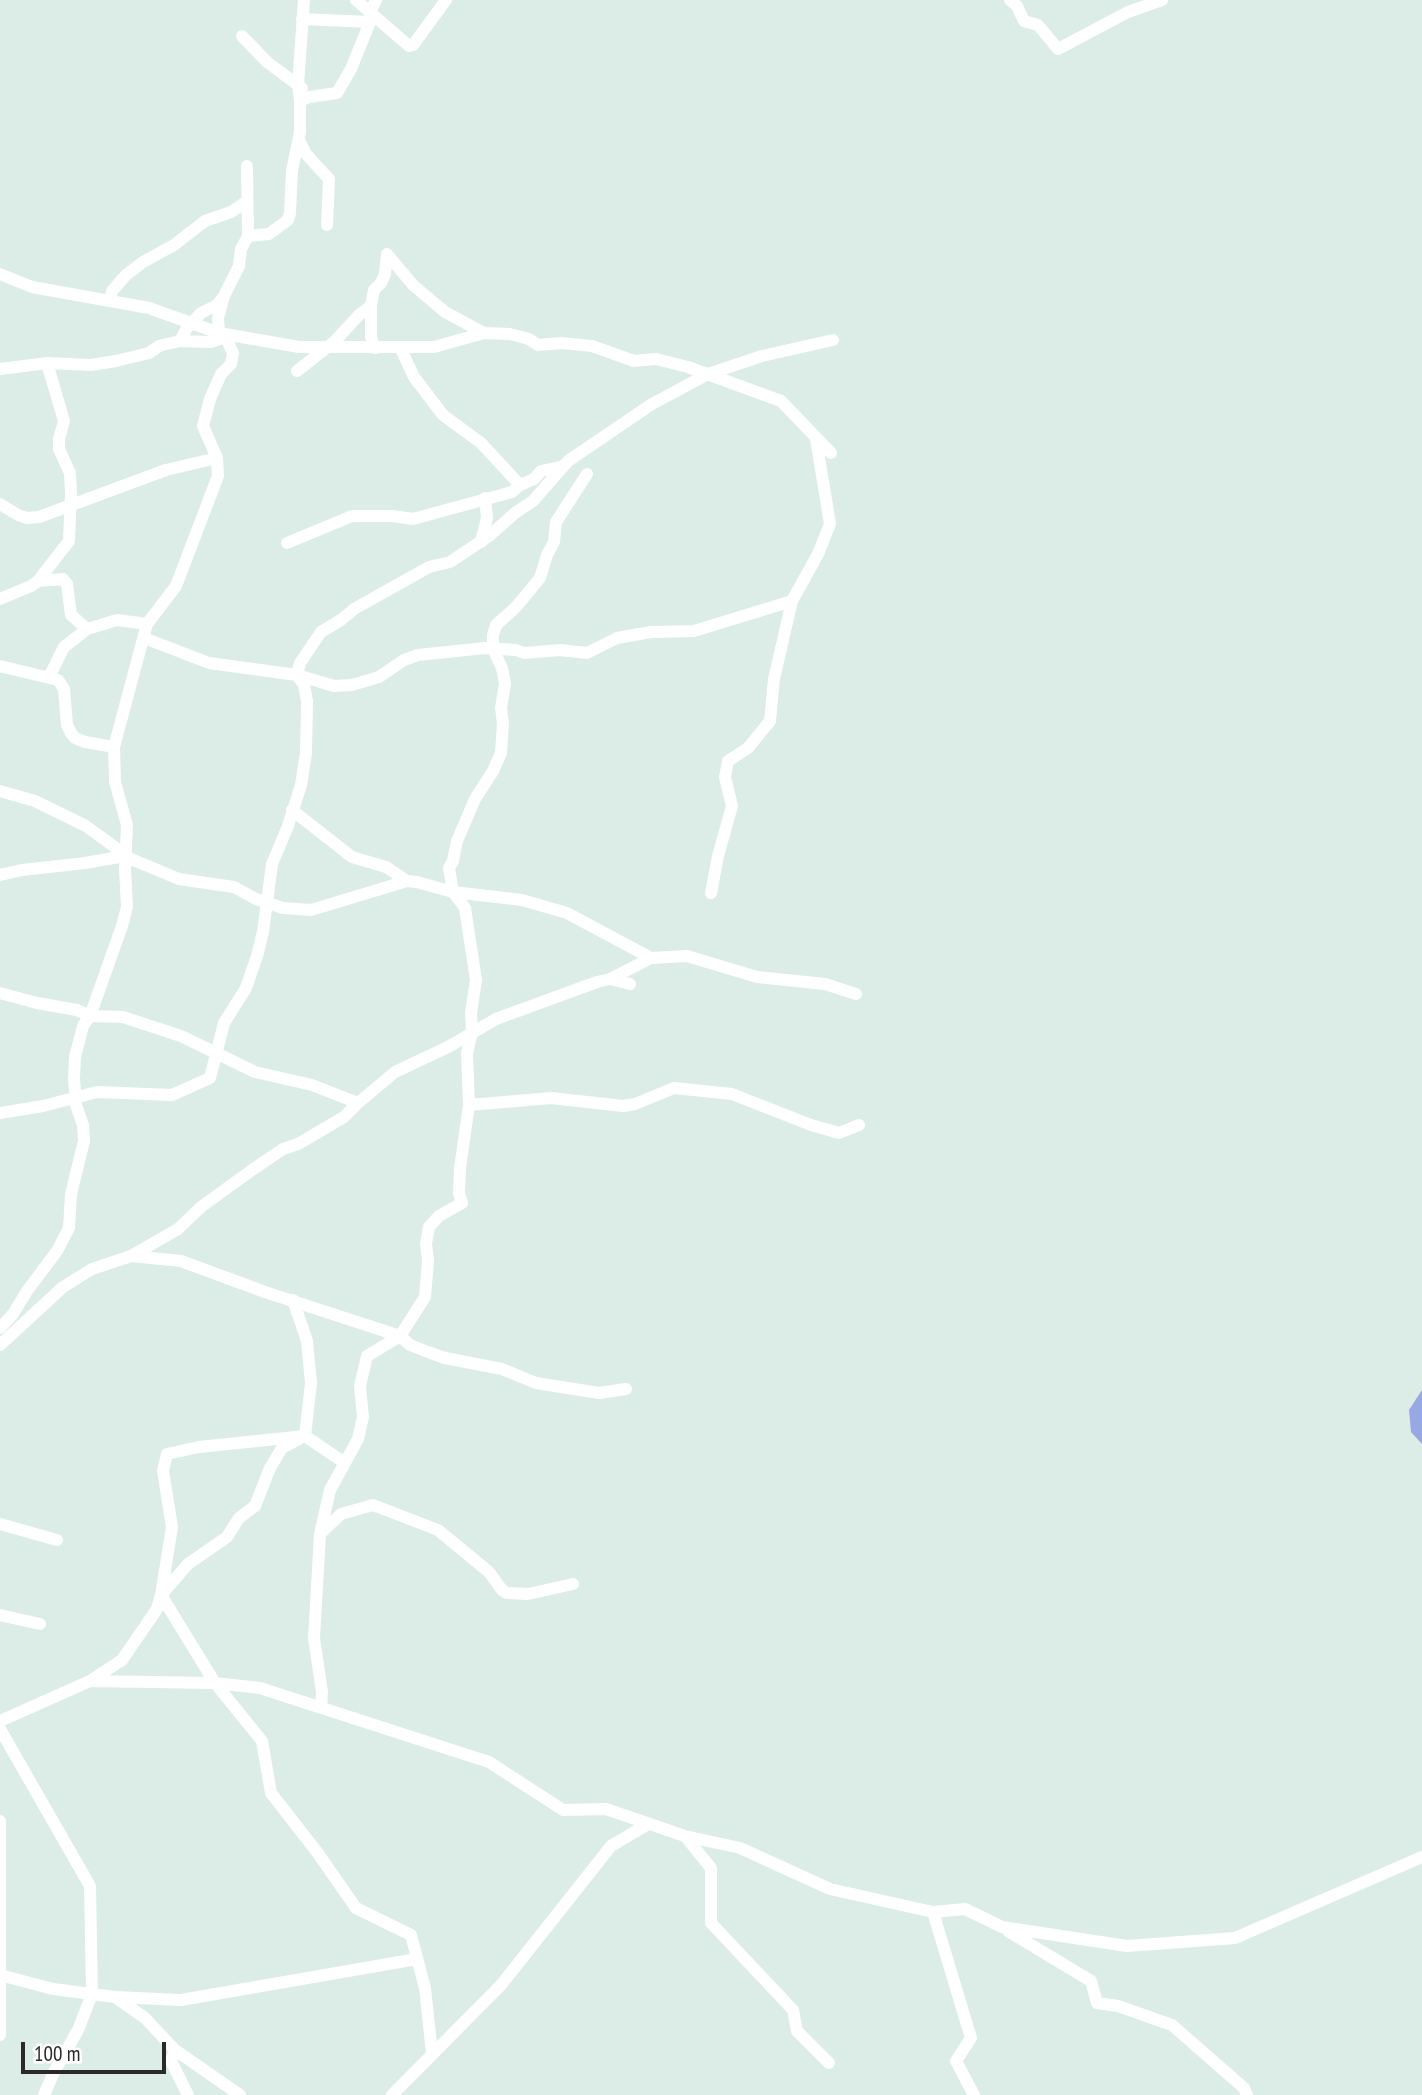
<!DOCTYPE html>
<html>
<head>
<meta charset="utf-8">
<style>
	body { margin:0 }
	#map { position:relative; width:1422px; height:2095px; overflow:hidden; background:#dcece7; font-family:"PT Sans Narrow",sans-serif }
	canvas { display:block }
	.scale { position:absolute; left:21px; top:2042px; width:145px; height:32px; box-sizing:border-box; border:4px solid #2a2a2a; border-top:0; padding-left:9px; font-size:21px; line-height:24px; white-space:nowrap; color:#2a2a2a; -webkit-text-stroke:5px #fff; paint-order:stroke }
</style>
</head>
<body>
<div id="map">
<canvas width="1422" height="2095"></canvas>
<div class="scale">100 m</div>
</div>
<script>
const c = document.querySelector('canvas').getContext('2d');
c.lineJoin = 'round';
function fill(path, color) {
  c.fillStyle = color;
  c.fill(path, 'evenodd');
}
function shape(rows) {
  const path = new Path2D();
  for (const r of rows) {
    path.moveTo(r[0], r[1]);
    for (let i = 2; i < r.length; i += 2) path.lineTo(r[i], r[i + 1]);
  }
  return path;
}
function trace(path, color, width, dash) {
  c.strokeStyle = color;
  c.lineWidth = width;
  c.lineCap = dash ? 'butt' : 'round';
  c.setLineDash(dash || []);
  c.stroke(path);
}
fill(shape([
	[1422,1390,1422,1444,1411,1432,1409,1410]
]), '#98a8e3');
trace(shape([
	[356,0,409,46,413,45,446,0],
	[1010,0,1017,6,1024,21,1038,25,1058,49,1128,12,1162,0],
	[302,19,370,22,372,8,376,0],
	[242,36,267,62,302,88],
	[300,101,309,97,337,93,351,69,370,22],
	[299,140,306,154,329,179,327,225],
	[248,236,269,234,288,220,290,213,292,171,300,132,300,101,298,85,304,0],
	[387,254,413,285,445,312,484,333,510,334,529,339,538,345,562,343,592,346,634,361,656,359,688,367,781,401,831,453],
	[0,274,32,287,149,308,219,333,299,347,434,347,484,333],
	[110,300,112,291,126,275,143,262,174,245,205,221,231,212,246,202],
	[371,306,371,337,375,348],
	[180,341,187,328,201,313,217,305,224,296],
	[400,347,414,377,443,415,481,443,520,485,534,479,541,471,560,467],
	[0,369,47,363,91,365,116,361,149,353,159,346,180,341,211,342,220,339,219,333],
	[297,371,334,342,359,315,371,306,374,290,381,283,385,274,387,254],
	[0,504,18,515,27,518,39,517,166,470,217,458],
	[481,542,487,518,485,498],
	[287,543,352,516,392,516,413,519,512,492,520,485],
	[38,581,69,541,71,494,70,473,59,449,59,439,64,421,47,363],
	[0,599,31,586,38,581,63,579,67,584,71,615,87,629],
	[144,638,209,663,297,675,334,686,352,685,379,677,404,660,418,655,485,648,516,650,524,653,560,650,587,653,617,638,651,632,694,631,792,601],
	[0,666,58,680,64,689,67,725,71,733,75,738,85,742,114,747],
	[49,677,64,647,87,629,117,620,147,624],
	[0,791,35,801,86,826,131,859,179,879,234,887,256,899,283,908,311,910,407,881],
	[292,810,352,857,386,867,407,881,417,882,453,892,522,900,567,913,651,958,687,956,757,977,825,984,856,994],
	[0,875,22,870,85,863,125,856],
	[711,893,718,856,732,806,725,777,728,761,748,748,770,721,774,679,792,601,818,554,830,524,816,439],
	[610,979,651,958],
	[0,993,37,1003,77,1010,90,1016,123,1017,181,1036,255,1072,312,1085,358,1103,395,1072,448,1047,496,1019,597,982,610,979,630,984],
	[469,1105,551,1098,623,1106,635,1104,674,1088,732,1094,811,1125,839,1133,859,1125],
	[0,1113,43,1106,97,1092,172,1095,210,1078,224,1023,246,988,257,956,263,932,272,864,288,826,301,785,306,753,307,701,304,685,297,675,300,663,321,632,341,620,354,609,429,567,450,562,489,536,515,513,533,501,568,461,652,404,708,374,762,356,833,340],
	[131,1256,181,1261,265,1292,400,1336,410,1345,428,1352,445,1358,502,1369,536,1383,599,1393,626,1389],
	[293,1300,307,1341,311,1383,305,1436],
	[0,1328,13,1314,27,1291,57,1251,69,1228,71,1194,84,1141,83,1125,76,1105,74,1079,75,1057,83,1026,90,1016,122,926,127,907,125,869,127,825,115,782,114,747,147,624,176,586,218,476,217,458,203,426,210,399,221,374,231,364,233,353,227,340,219,333,218,318,224,296,239,266,241,249,248,236,247,166],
	[0,1345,63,1287,92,1269,131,1256,178,1229,201,1207,252,1170,283,1149,298,1144,344,1117,358,1103],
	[345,1463,305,1436,199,1447,167,1454,163,1471,172,1527,161,1595,215,1683,262,1741,271,1793,317,1852,356,1908,411,1935,425,1988,432,2053],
	[0,1524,57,1540],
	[320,1534,341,1514,373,1505,438,1530,489,1572,502,1590,507,1593,528,1594,573,1584],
	[0,1615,40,1624],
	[90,1681,122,1660,157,1609,161,1595,188,1564,227,1537,239,1518,255,1506,270,1468,282,1448,299,1439],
	[321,1708,322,1692,314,1638,320,1534,330,1490,358,1439,363,1417,360,1386,367,1356,400,1336,425,1297,428,1260,426,1244,429,1227,439,1216,462,1203,459,1193,460,1168,469,1105,467,1053,472,1032,471,1013,476,980,465,908,453,892,449,868,453,861,457,841,475,799,493,771,501,753,503,723,501,708,505,684,502,668,493,649,493,635,496,625,516,607,540,578,547,555,554,542,556,522,587,474],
	[0,1721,90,1681,215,1683,260,1688,489,1762,563,1810,606,1809,685,1836,740,1848,830,1889,933,1912,965,1909,1002,1927,1127,1946,1235,1938,1422,1857],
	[0,1729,90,1886,92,1994,78,2030,54,2072,44,2095],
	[0,1821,0,2035],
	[685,1836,711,1868,711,1923,793,2010,797,2031,829,2063],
	[933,1912,971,2038,956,2061,974,2095],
	[1008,1931,1091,1981,1097,2003,1118,2006,1172,2025,1244,2088,1247,2095],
	[0,1975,53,1989,115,1997,145,2018,175,2050,240,2095],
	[115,1997,181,2000,417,1959],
	[175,2050,171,2061,188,2095],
	[392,2095,501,1985,611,1846,648,1824]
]), '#fff', 12);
</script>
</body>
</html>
